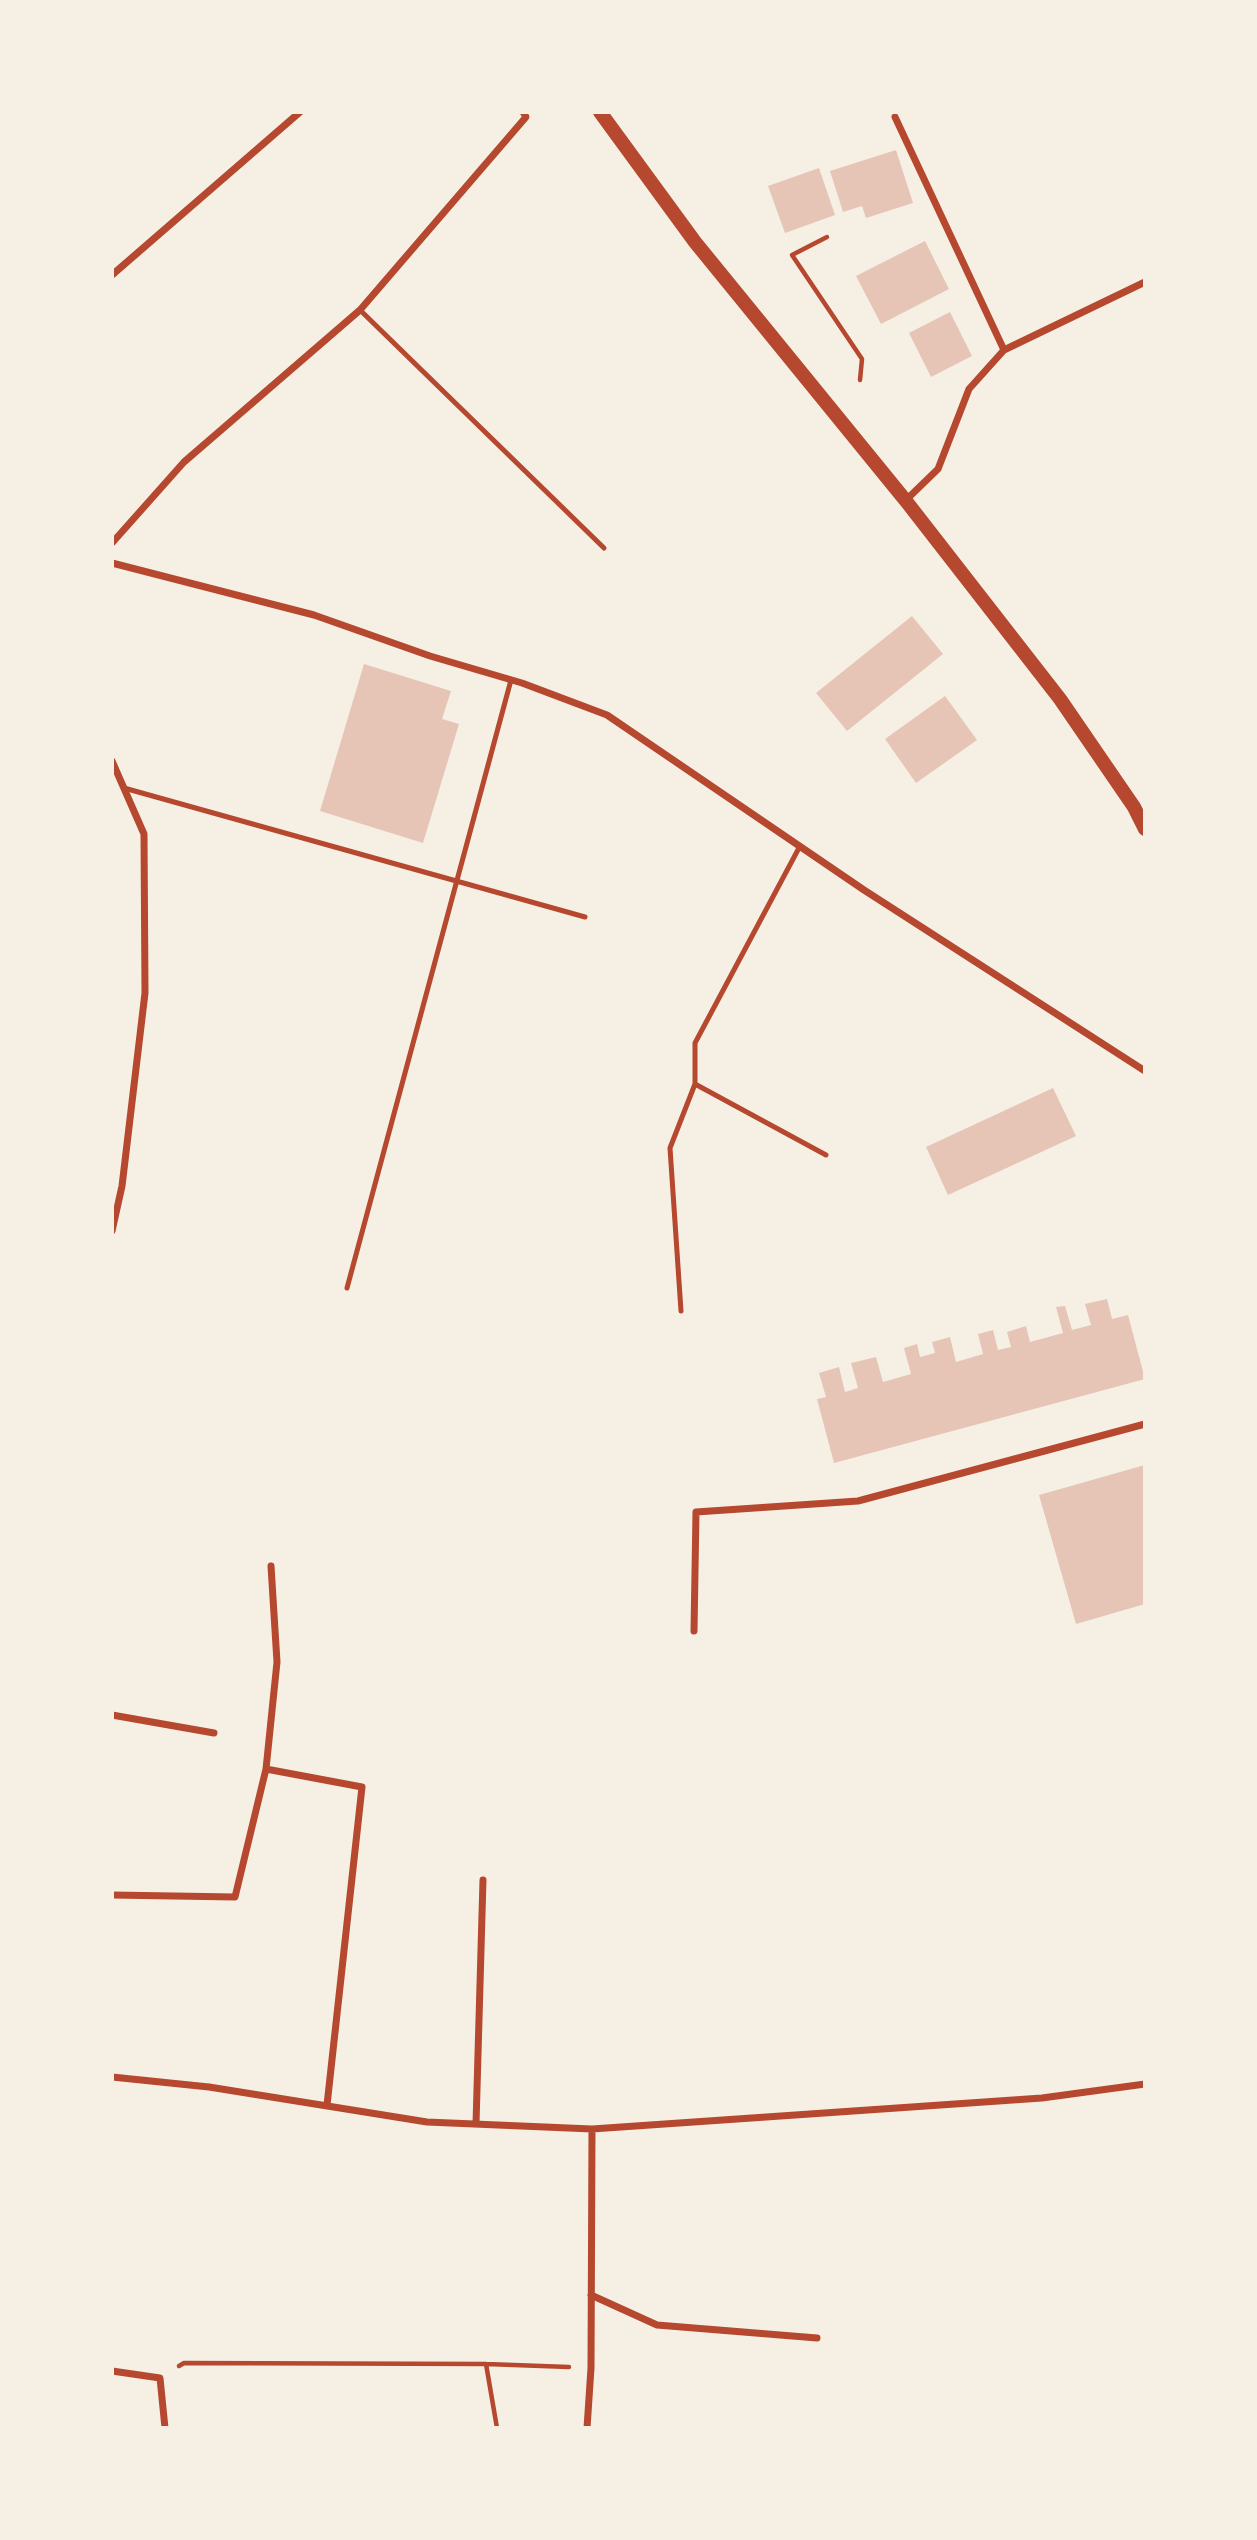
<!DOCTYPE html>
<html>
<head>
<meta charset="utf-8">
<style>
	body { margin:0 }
	#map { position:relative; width:1257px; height:2540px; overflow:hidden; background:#f6efe4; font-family:"Exo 2",sans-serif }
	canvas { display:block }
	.frame { position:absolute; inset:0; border:114px solid #f6efe4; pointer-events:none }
</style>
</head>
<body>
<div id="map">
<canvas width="1257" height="2540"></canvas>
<div class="frame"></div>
</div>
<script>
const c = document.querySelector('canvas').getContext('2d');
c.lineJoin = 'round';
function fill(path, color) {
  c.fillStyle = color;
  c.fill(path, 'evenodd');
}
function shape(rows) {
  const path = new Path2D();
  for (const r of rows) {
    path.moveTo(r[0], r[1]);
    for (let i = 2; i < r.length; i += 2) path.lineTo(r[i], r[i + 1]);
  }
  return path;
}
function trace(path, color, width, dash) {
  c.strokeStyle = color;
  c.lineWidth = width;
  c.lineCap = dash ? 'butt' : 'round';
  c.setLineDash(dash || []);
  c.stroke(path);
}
fill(shape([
	[896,150,913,203,866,218,862,206,843,212,830,171],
	[819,168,835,215,785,233,768,186],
	[925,241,949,289,881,324,856,276],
	[950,312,972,356,931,377,909,333],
	[912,616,943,654,847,731,816,693],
	[364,664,451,691,442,719,459,724,423,843,320,811],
	[945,696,977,740,916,783,885,739],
	[1053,1088,1076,1136,948,1195,926,1147],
	[1107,1299,1112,1319,1128,1315,1145,1379,834,1463,817,1399,826,1397,819,1373,839,1367,845,1392,858,1388,851,1363,876,1357,883,1382,911,1374,904,1348,917,1344,920,1357,935,1353,932,1342,950,1337,956,1362,983,1354,978,1334,993,1330,998,1350,1011,1347,1007,1332,1026,1326,1030,1342,1063,1333,1056,1307,1065,1306,1072,1330,1091,1325,1085,1304],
	[1145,1465,1145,1604,1076,1624,1039,1495]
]), '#e6c5b7');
trace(shape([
	[827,237,792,255,862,359,860,380],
	[486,2364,497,2428],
	[179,2366,184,2363,486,2364,569,2367]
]), '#b5482f', 4.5);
trace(shape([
	[360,310,604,548],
	[124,788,585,917],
	[800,846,695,1043,695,1084,826,1155],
	[347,1288,511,680],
	[681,1311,670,1148,695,1084]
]), '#b5482f', 5);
trace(shape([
	[895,117,1004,350],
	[112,275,300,112],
	[906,500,938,469,969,389,1004,350,1145,282],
	[112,543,184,462,360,310,526,117,523,112],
	[112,563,314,615,430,656,522,683,607,715,864,890,1145,1071],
	[112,761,144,834,145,993,122,1186,112,1231],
	[694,1631,696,1512,858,1501,1145,1424],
	[112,1715,214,1733],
	[266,1769,277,1662,271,1566],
	[112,1895,235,1897,266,1769,362,1787,327,2105],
	[112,2077,209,2087,427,2122,592,2129,1042,2098,1145,2084],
	[476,2124,483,1880],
	[591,2295,657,2325,817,2338],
	[112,2371,160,2378,165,2428],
	[587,2428,591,2368,592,2129]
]), '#b5482f', 7);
trace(shape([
	[600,112,695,242,906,501,1060,699,1134,807,1145,829]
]), '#b5482f', 14);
</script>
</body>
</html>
